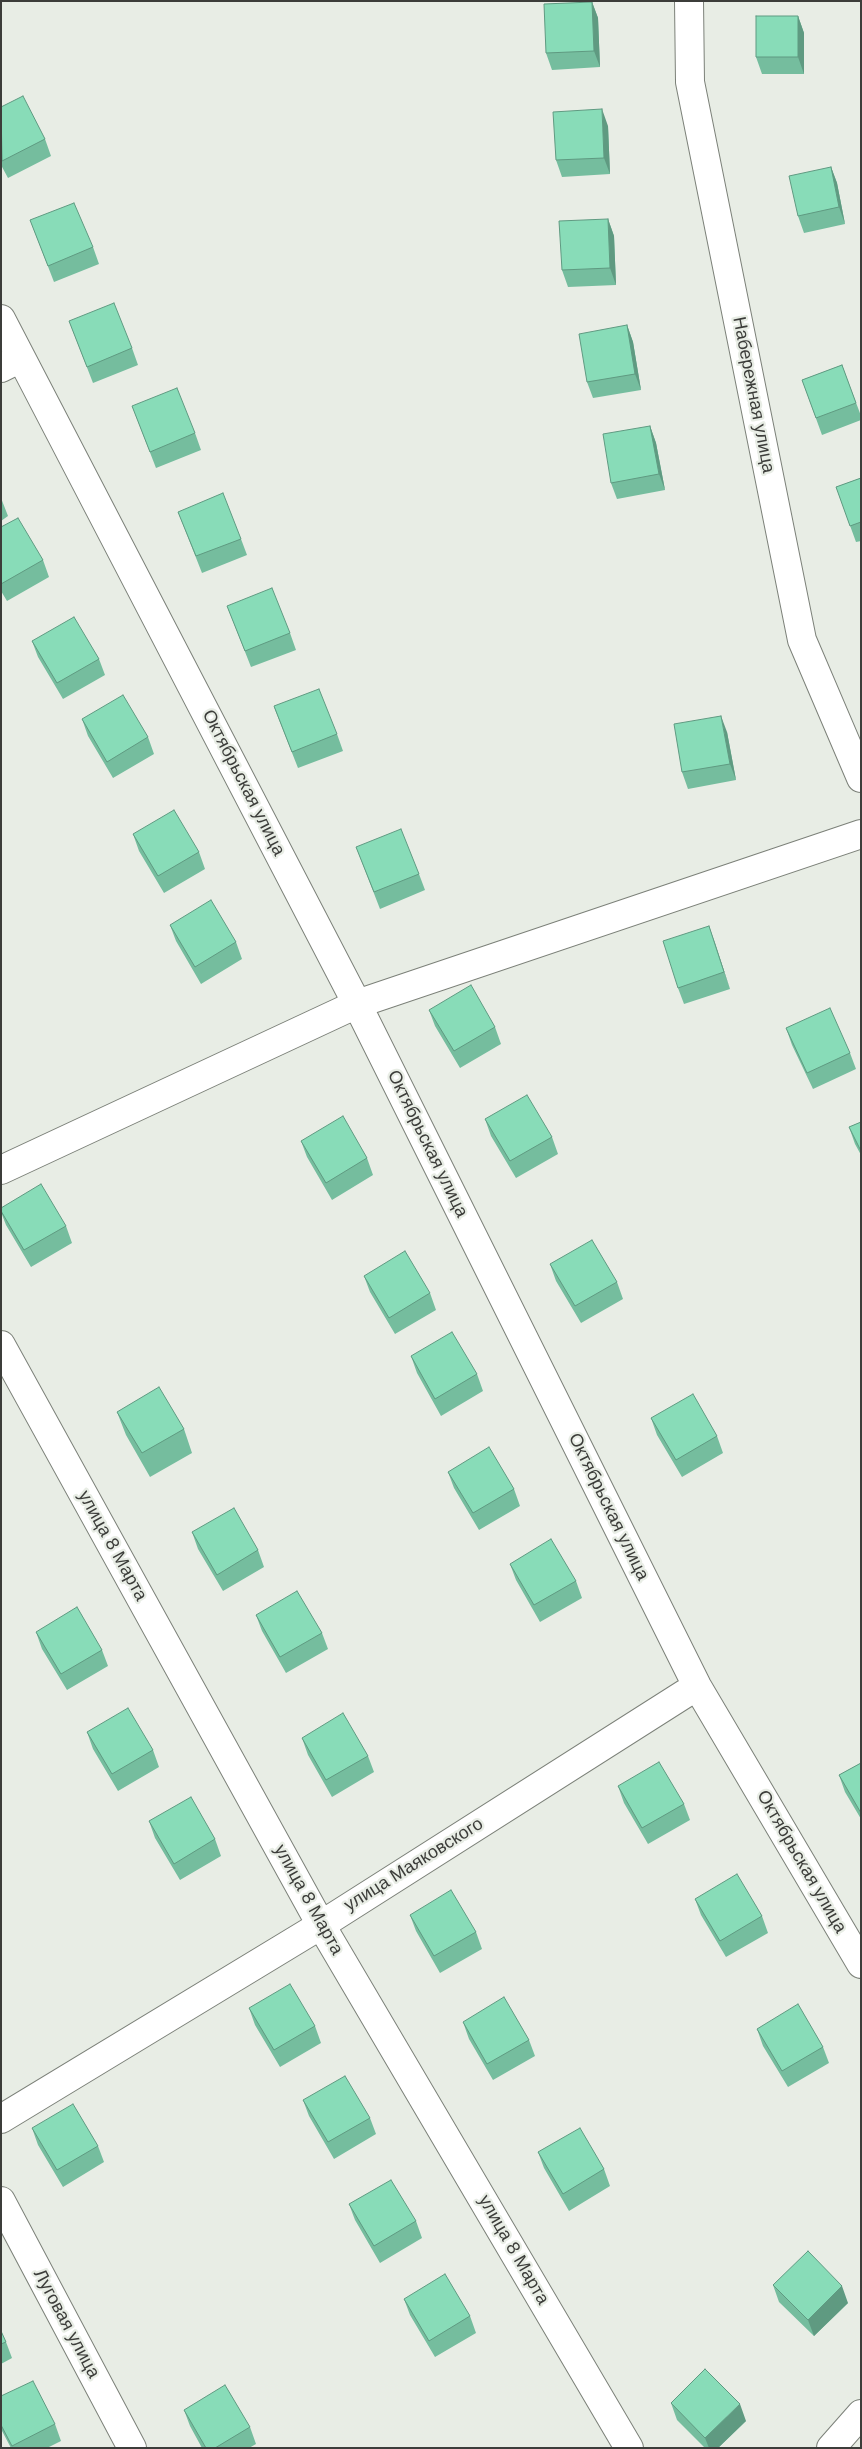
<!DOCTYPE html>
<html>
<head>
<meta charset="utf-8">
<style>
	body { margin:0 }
	#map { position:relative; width:862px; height:2449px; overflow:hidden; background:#e8ede5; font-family:"DM Sans",sans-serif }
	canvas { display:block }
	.frame { position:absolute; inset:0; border:2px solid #3c3d3a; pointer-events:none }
</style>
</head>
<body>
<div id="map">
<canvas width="862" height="2449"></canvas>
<div class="frame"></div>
</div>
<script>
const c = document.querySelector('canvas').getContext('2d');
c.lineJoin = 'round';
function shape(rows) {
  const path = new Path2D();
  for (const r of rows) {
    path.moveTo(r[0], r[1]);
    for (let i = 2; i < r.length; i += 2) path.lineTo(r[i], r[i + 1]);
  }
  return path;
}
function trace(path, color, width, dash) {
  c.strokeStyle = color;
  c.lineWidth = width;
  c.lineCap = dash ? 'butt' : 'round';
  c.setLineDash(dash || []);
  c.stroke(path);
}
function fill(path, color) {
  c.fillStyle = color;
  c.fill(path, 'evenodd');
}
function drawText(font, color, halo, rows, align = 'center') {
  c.font = font + ' "DM Sans",sans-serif';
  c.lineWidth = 4.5;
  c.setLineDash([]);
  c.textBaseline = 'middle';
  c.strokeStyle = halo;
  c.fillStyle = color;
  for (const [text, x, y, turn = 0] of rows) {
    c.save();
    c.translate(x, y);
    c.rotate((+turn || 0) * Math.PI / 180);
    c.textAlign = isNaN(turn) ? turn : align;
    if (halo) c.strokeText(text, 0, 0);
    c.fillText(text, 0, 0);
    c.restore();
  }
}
const minor = shape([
	[1,319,357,1004,697,1686,861,1964],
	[1,368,21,358],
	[1,1170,357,1004,861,834],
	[1,1345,321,1925,629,2448],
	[1,2119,321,1925,697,1686],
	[1,2201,132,2448],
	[831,2448,861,2414]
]);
const tertiary = shape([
	[689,1,690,82,802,640,861,778]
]);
trace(minor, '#7c8179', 30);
trace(tertiary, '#7c8179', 30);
trace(minor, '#fff', 28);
trace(tertiary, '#fff', 28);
fill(shape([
	[592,2,598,18,600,67,552,70,546,53],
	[798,16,804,33,804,74,762,74,756,57],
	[1,107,45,139,51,156,8,178,1,165],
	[608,126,610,174,562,177,556,160],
	[831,167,837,183,845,224,804,233,798,216],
	[608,219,614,236,616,285,568,287,562,270],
	[30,220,93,247,99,264,54,282],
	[69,321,132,348,138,365,93,383],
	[627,325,633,342,641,390,593,398,587,382],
	[842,365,861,416,861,420,822,435,802,380],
	[132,406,195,433,201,450,156,468],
	[650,426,656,443,665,490,617,499,611,483],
	[861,478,861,541,856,542,836,487],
	[1,498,8,516,1,521],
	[178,512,241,539,247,555,202,573],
	[1,527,43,560,49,577,7,601,1,591],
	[227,606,290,633,296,650,251,667],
	[32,641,99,659,105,675,63,699,38,657],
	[274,707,337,734,343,751,298,768],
	[82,719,148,737,154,754,113,778,88,736],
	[727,732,736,780,688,789,682,772],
	[133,834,199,852,205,869,164,893,139,851],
	[356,847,419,874,425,890,380,909],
	[170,925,236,942,242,959,201,984,176,941],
	[709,926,730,989,684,1004,678,988],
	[429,1010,495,1027,501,1044,460,1068,435,1026],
	[786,1028,850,1053,856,1069,813,1089,792,1045],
	[485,1119,552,1137,558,1154,516,1178,491,1136],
	[861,1122,861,1155,855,1144,849,1127],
	[301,1141,367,1158,373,1175,332,1200,307,1157],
	[1,1208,66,1226,72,1243,31,1267,6,1225,1,1212],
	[550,1264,617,1282,623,1299,581,1323,556,1281],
	[364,1276,430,1293,436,1310,395,1334,370,1292],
	[411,1356,477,1374,483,1391,441,1416,417,1373],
	[117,1412,184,1429,192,1453,150,1477,126,1435],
	[651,1418,717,1436,723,1453,682,1477,657,1435],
	[448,1472,514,1489,520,1506,479,1530,454,1488],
	[192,1532,258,1550,264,1567,223,1591,198,1549],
	[510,1564,576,1581,582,1598,540,1622,516,1580],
	[256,1615,322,1633,328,1649,286,1673,262,1631],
	[36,1632,102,1650,108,1666,67,1690,42,1649],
	[87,1732,153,1750,159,1767,118,1791,93,1749],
	[302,1738,368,1756,374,1772,332,1797,308,1755],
	[861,1763,861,1819,845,1792,839,1775],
	[618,1786,684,1804,690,1820,648,1844,624,1803],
	[149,1821,215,1839,221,1856,180,1880,155,1838],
	[695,1899,762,1916,768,1933,726,1957,701,1915],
	[410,1915,476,1932,482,1949,440,1973,416,1931],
	[249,2008,315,2026,321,2043,280,2067,255,2025],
	[463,2022,529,2040,535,2056,493,2080,469,2039],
	[757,2029,823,2047,829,2063,788,2087,763,2046],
	[303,2100,370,2118,376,2134,334,2159,309,2116],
	[32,2128,98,2146,104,2162,63,2187,38,2145],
	[538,2152,604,2169,610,2186,569,2211,544,2168],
	[349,2204,416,2221,422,2238,380,2263,355,2220],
	[773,2285,848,2303,814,2336,779,2302],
	[404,2299,470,2316,476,2333,435,2357,410,2315],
	[1,2331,6,2342,12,2358,1,2364],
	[1,2396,55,2424,61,2441,47,2448,11,2448,1,2429],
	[671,2403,746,2421,718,2448,705,2448,677,2420],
	[184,2410,250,2427,256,2444,249,2448,202,2448,190,2426]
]), '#75bd9e');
fill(shape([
	[592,2,598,18,600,67,594,51],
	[798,16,804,33,804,74,798,57],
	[602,109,608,126,610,174,604,158],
	[831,167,837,183,845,224,839,207],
	[608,219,614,236,616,285,610,268],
	[627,325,633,342,641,390,635,374],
	[650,426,656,443,665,490,659,474],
	[721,716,727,732,736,780,730,764],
	[709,926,715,943,730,989,724,972],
	[842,2286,848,2303,814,2336,808,2320],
	[740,2404,746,2421,718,2448,709,2448,705,2438]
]), '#5f9a81');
const building = shape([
	[592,2,594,51,546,53,544,4,592,2],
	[756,16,798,16,798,57,756,57,756,16],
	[23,96,45,139,2,161,1,107,23,96],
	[602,109,604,158,556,160,553,112,602,109],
	[831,167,839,207,798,216,789,176,831,167],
	[74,203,93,247,48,266,30,220,74,203],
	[608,219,610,268,562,270,559,221,608,219],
	[114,303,132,348,87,367,69,321,114,303],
	[627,325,635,374,587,382,579,334,627,325],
	[842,365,856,403,816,418,802,380,842,365],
	[177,388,195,433,150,452,132,406,177,388],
	[650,426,659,474,611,483,603,434,650,426],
	[861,478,861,522,850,526,836,487,861,478],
	[223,493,241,539,196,556,178,512,223,493],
	[18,518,43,560,1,584,1,527,18,518],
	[272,588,290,633,245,651,227,606,272,588],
	[74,617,99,659,57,683,32,641,74,617],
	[319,689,337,734,292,752,274,706,319,689],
	[123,695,148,737,107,762,82,719,123,695],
	[721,716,730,764,682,772,674,724,721,716],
	[174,810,199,852,158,876,133,834,174,810],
	[401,829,419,874,374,892,356,847,401,829],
	[211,900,236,942,195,967,170,925,211,900],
	[709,926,724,972,678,988,663,941,709,926],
	[471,985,495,1027,454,1051,429,1010,471,985],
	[830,1008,850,1053,807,1073,786,1028,830,1008],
	[527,1095,552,1137,510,1161,485,1119,527,1095],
	[343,1116,367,1158,326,1183,301,1141,343,1116],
	[861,1122,861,1151,849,1127,861,1122],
	[41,1184,66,1226,24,1250,1,1211,1,1208,41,1184],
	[592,1240,617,1282,575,1306,550,1264,592,1240],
	[405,1251,430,1293,389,1318,364,1276,405,1251],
	[452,1332,477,1374,435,1399,411,1356,452,1332],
	[159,1387,184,1429,142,1453,117,1412,159,1387],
	[693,1394,717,1436,676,1460,651,1418,693,1394],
	[489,1447,514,1489,473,1513,448,1472,489,1447],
	[234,1508,258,1550,217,1575,192,1532,234,1508],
	[551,1539,576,1581,534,1605,510,1564,551,1539],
	[297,1591,322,1633,280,1657,256,1615,297,1591],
	[77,1607,102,1650,61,1674,36,1632,77,1607],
	[128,1708,153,1750,112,1774,87,1732,128,1708],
	[343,1713,368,1756,326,1780,302,1738,343,1713],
	[659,1762,684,1804,642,1828,618,1786,659,1762],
	[861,1763,861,1813,839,1775,861,1763],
	[191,1797,215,1839,174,1864,149,1821,191,1797],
	[737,1874,762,1916,720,1941,695,1899,737,1874],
	[451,1890,476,1932,434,1956,410,1915,451,1890],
	[290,1984,315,2026,274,2050,249,2008,290,1984],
	[504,1997,529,2040,487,2064,463,2022,504,1997],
	[798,2004,823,2047,782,2071,757,2029,798,2004],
	[345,2076,370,2118,328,2142,303,2100,345,2076],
	[73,2104,98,2146,57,2170,32,2128,73,2104],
	[580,2128,604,2169,563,2194,538,2152,580,2128],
	[391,2180,416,2221,374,2246,349,2204,391,2180],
	[808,2251,842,2286,808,2320,773,2285,808,2251],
	[445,2274,470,2316,429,2341,404,2299,445,2274],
	[1,2331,6,2342,1,2344,1,2331],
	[705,2369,740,2404,705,2438,671,2403,705,2369],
	[33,2381,55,2424,12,2446,1,2425,1,2396,33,2381],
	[225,2385,250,2427,215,2448,206,2448,184,2410,225,2385]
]);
fill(building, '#88dcb8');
trace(building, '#5f9a81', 1);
drawText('18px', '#3c3d3a', '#e8ede5', [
	["Набережная улица",753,395,79],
	["Октябрьская улица",243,783,63],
	["Октябрьская улица",427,1144,64],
	["Октябрьская улица",608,1507,64],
	["улица 8 Марта",112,1546,61],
	["Октябрьская улица",801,1862,60],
	["улица Маяковского",414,1865,-32],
	["улица 8 Марта",308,1900,61],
	["улица 8 Марта",513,2250,60],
	["Луговая улица",66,2324,62]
]);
</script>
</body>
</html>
